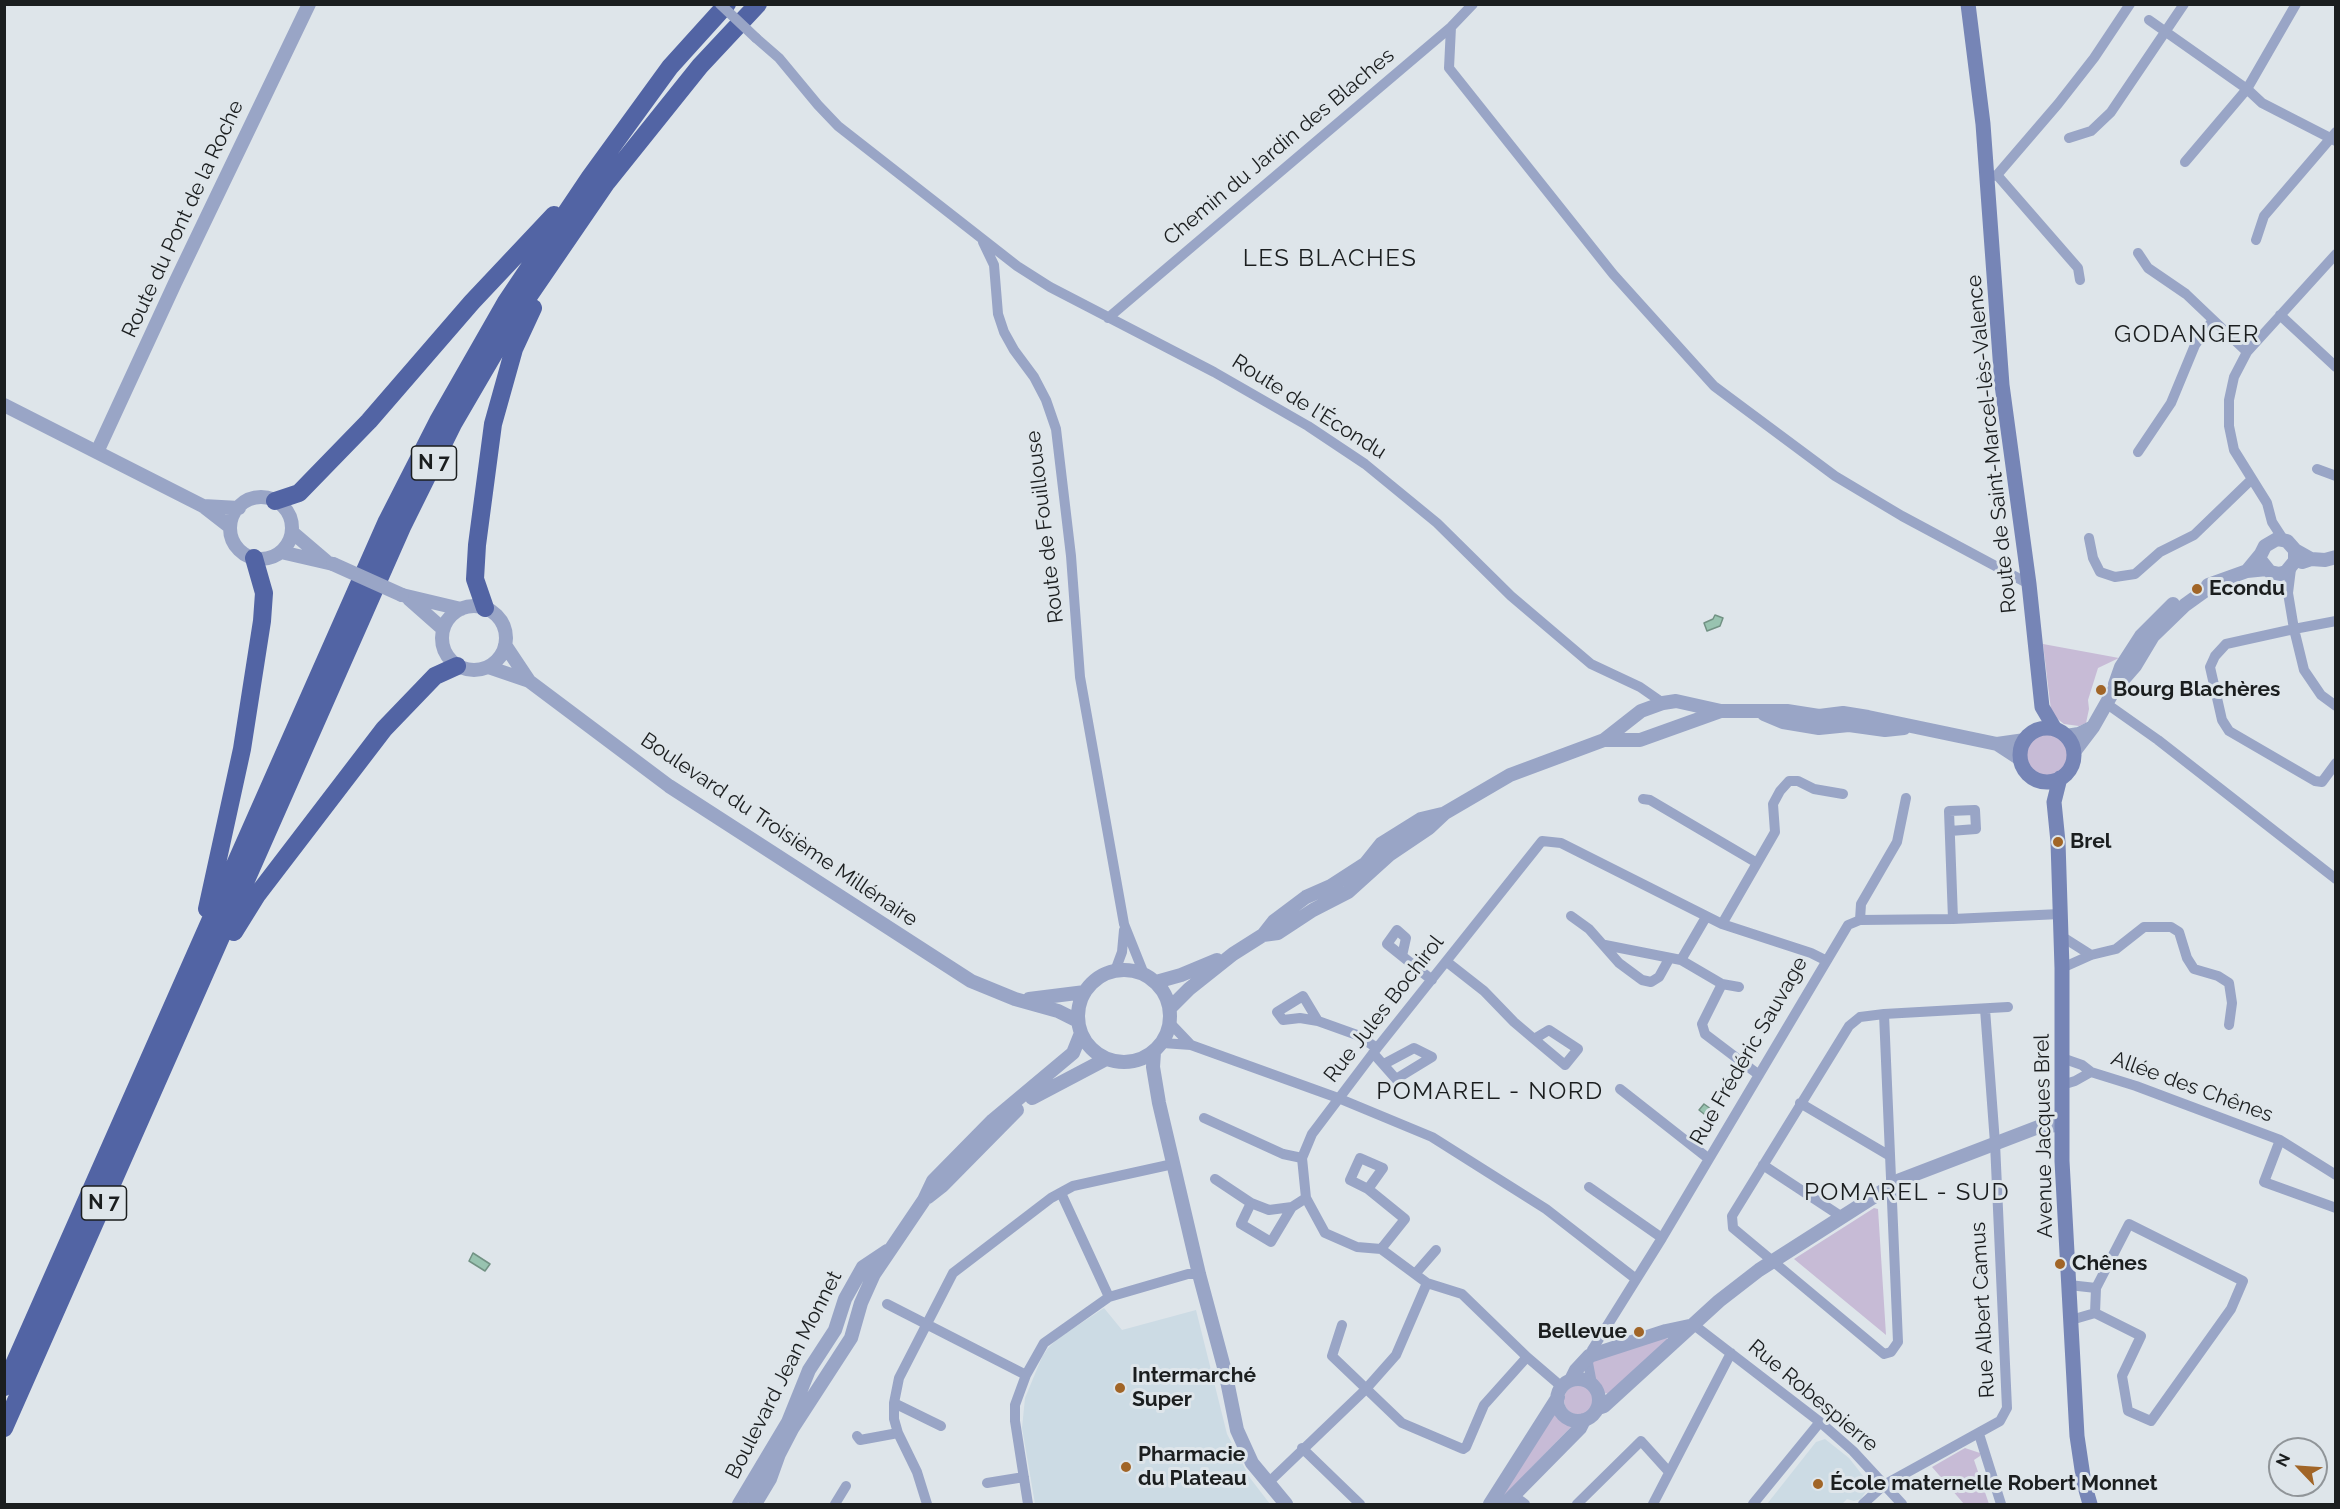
<!DOCTYPE html>
<html>
<head>
<meta charset="utf-8">
<style>
	body { margin:0 }
	#map { position:relative; width:2340px; height:1509px; overflow:hidden; background:#dee5ea; font-family:Raleway,sans-serif }
	canvas { display:block }
	.frame { position:absolute; inset:0; border:6px solid #1b1e1f; pointer-events:none }
	.north { position:absolute; left:2268px; top:1437px; width:60px; height:60px; box-sizing:border-box; background:#dee5ea; border:2px solid #909599; border-radius:50%; rotate:295deg; font-size:16px; font-weight:700; line-height:24px; text-align:center; color:#1b1e1f }
	.north::after { content:''; display:block; margin:auto; width:21px; height:27px; background:#a16527; clip-path:polygon(50% 0,100% 100%,50% 72%,0 100%) }
</style>
</head>
<body>
<div id="map">
<canvas width="2340" height="1509"></canvas>
<div class="frame"></div>
<div class="north">N</div>
</div>
<script>
const c = document.querySelector('canvas').getContext('2d');
c.lineJoin = 'round';
function fill(path, color) {
  c.fillStyle = color;
  c.fill(path, 'evenodd');
}
function shape(rows) {
  const path = new Path2D();
  for (const r of rows) {
    if (r.length === 3) {
      path.moveTo(r[0] + r[2], r[1]);
      path.arc(r[0], r[1], r[2], 0, 2 * Math.PI);
      continue;
    }
    path.moveTo(r[0], r[1]);
    for (let i = 2; i < r.length; i += 2) path.lineTo(r[i], r[i + 1]);
  }
  return path;
}
function trace(path, color, width, dash) {
  c.strokeStyle = color;
  c.lineWidth = width;
  c.lineCap = dash ? 'butt' : 'round';
  c.setLineDash(dash || []);
  c.stroke(path);
}
function drawText(font, color, halo, rows, align = 'center') {
  c.font = font + ' Raleway,sans-serif';
  c.lineWidth = 6;
  c.setLineDash([]);
  c.textBaseline = 'middle';
  c.strokeStyle = halo;
  c.fillStyle = color;
  for (const [text, x, y, turn = 0] of rows) {
    c.save();
    c.translate(x, y);
    c.rotate((+turn || 0) * Math.PI / 180);
    c.textAlign = isNaN(turn) ? turn : align;
    if (halo) c.strokeText(text, 0, 0);
    c.fillText(text, 0, 0);
    c.restore();
  }
}
fill(shape([
	[1104,1308,1122,1330,1196,1310,1227,1434,1250,1478,1270,1504,1035,1504,1022,1428,1025,1398,1042,1357,1048,1348,1057,1339],
	[1825,1439,1849,1458,1867,1481,1866,1491,1861,1499,1854,1501,1847,1499,1842,1504,1767,1504,1816,1442]
]), '#ccdbe4');
fill(shape([
	[2043,644,2119,658,2098,668,2088,700,2089,709,2086,723,2079,726,2064,724,2055,717,2051,710],
	[2047,755,21],
	[1874,1208,1878,1209,1886,1335,1794,1259],
	[1664,1335,1669,1341,1609,1394,1601,1392,1594,1379,1592,1364,1595,1355],
	[1579,1400,15],
	[1553,1411,1560,1419,1573,1425,1530,1469,1500,1504,1494,1504],
	[1965,1448,1980,1453,1980,1456,1974,1460,1989,1504,1964,1504,1932,1467]
]), '#c7bbd6');
const water = shape([
	[1715,615,1723,618,1720,626,1707,631,1704,623,1713,619,1715,615],
	[1704,1104,1718,1114,1713,1121,1699,1110,1704,1104],
	[473,1253,490,1264,485,1271,469,1261,473,1253]
]);
fill(water, '#98c3b0');
trace(water, '#729284', 1.5);
trace(shape([
	[2149,20,2247,89,2262,103,2336,141],
	[1451,27,1449,68,1613,274,1714,386,1835,476,1902,516,2029,584],
	[756,38,779,58,818,105,838,126,1017,266,1050,287,1214,372,1308,426,1365,464,1437,523,1511,596,1591,664,1640,687,1663,703],
	[2069,138,2091,131,2111,112,2184,4],
	[2185,162,2247,89,2296,4],
	[1997,175,2078,268,2080,280],
	[1987,177,1997,175,2058,104,2094,58,2130,4],
	[2256,240,2264,216,2336,132],
	[983,242,994,265,998,314,1004,332,1014,350,1034,377,1046,400,1056,429,1071,556,1080,677,1124,924,1144,974],
	[2138,253,2148,268,2186,294,2247,352],
	[2280,315,2336,367],
	[1108,318,1451,27,1473,4],
	[2138,452,2171,403,2195,345,2213,320],
	[2317,469,2336,476],
	[2089,538,2093,558,2100,572,2115,577,2135,574,2160,552,2194,535,2252,479],
	[2283,539,2272,522,2267,503,2234,450,2229,426,2229,400,2234,377,2247,352,2336,254],
	[2291,569,2288,593,2294,629,2336,621],
	[2107,704,2158,740,2336,879],
	[2336,706,2321,695,2304,670,2294,629,2226,644,2215,656,2210,667,2222,720,2229,731,2315,781,2322,782,2336,763],
	[1643,799,1650,800,1757,863],
	[1950,831,1976,829,1975,810,1949,811,1953,919],
	[1571,916,1589,929,1619,963,1642,980,1651,982,1659,977,1669,959],
	[1860,920,1861,904,1897,842,1906,798],
	[1722,924,1775,832,1773,804,1780,791,1789,781,1798,781,1814,789,1843,794],
	[2061,936,2091,955],
	[1605,945,1681,960,1706,917],
	[1402,956,1387,944,1397,930,1406,938,1402,956,1432,980],
	[1681,960,1722,984,1739,987],
	[1447,962,1484,991,1514,1022,1534,1039,1549,1030,1578,1049,1565,1065,1534,1039],
	[2062,968,2091,955,2116,949,2144,927,2171,927,2179,932,2187,958,2194,969,2218,976,2229,983,2232,1003,2229,1025],
	[1115,971,1122,952,1124,930],
	[1722,984,1702,1024,1705,1034,1759,1075],
	[1884,1014,1898,1342,1891,1352,1884,1354,1733,1228,1732,1216,1849,1026,1860,1017,1884,1014,2008,1007],
	[1318,1021,1300,1018,1283,1020,1277,1012,1303,996,1318,1021,1357,1035,1377,1048],
	[1170,1023,1191,1045],
	[1163,1043,1191,1045,1338,1098,1432,1137,1546,1209,1636,1279],
	[1373,1053,1396,1079,1432,1057,1414,1048,1384,1064],
	[2062,1058,2082,1065,2091,1072,2136,1086,2280,1140,2336,1175],
	[2062,1085,2075,1081,2091,1072],
	[1620,1089,1709,1159],
	[1800,1103,1890,1156],
	[1204,1118,1283,1154,1302,1158],
	[2280,1140,2264,1182,2336,1208],
	[1763,1165,1842,1217],
	[1215,1179,1251,1203,1269,1210,1292,1207],
	[1589,1187,1662,1238],
	[1368,1189,1383,1168,1360,1158,1350,1180,1368,1189,1405,1219,1381,1249],
	[1061,1193,1109,1297],
	[1251,1203,1241,1224,1271,1242,1292,1207,1306,1198],
	[1415,1274,1436,1250],
	[2069,1285,2096,1288,2095,1313,2071,1320],
	[887,1304,1026,1375],
	[2095,1313,2141,1336,2122,1376,2128,1411,2151,1421,2231,1309,2243,1281,2129,1224,2096,1288],
	[1342,1325,1332,1356,1402,1423,1463,1449,1466,1447,1484,1405,1527,1357],
	[1694,1325,1820,1422,1853,1451,1902,1504],
	[1592,1384,1588,1363,1592,1350,1662,1238,1848,925,1860,920,1953,919,2060,914],
	[1562,1387,1527,1357,1462,1294,1427,1283,1381,1249,1357,1247,1325,1233,1306,1198,1302,1158,1312,1134,1377,1048,1542,841,1561,843,1722,924,1811,953,1825,960],
	[894,1403,941,1426],
	[1979,1434,2001,1504],
	[857,1436,860,1440,898,1433],
	[1302,1448,1360,1504],
	[987,1483,1024,1477],
	[1268,1483,1365,1390,1396,1355,1427,1283],
	[835,1504,846,1486],
	[927,1504,917,1472,898,1433,894,1419,894,1403,899,1378,953,1273,1051,1198,1073,1186,1173,1164],
	[1028,1504,1015,1421,1015,1405,1026,1375,1044,1343,1109,1297,1188,1274,1199,1274],
	[1518,1504,1521,1501,1525,1504],
	[1577,1504,1641,1441,1669,1472],
	[1653,1504,1731,1353],
	[1753,1504,1820,1422],
	[1863,1504,1884,1485,2000,1421,2007,1408,1995,1143,1985,1009]
]), '#99a5c6', 10);
trace(shape([
	[4,405,203,506,230,527],
	[97,452,175,283,309,4],
	[261,528,31],
	[203,506,239,508],
	[292,532,326,561],
	[281,552,333,564],
	[2262,562,2270,572,2280,574,2286,572,2295,561,2295,550],
	[2302,562,2311,559,2325,560,2336,557],
	[2247,571,2261,554,2265,546,2277,539,2287,541,2295,550,2311,559],
	[2208,585,2247,571,2267,569],
	[402,595,461,609],
	[409,599,443,629],
	[474,638,32],
	[505,645,529,681],
	[488,667,529,681,669,786,971,981,1015,999,1058,1011,1078,1021],
	[2115,684,2121,667,2141,636,2173,604],
	[1764,714,1783,722,1819,728,1849,725,1885,730,1904,728],
	[2066,736,2079,734,2091,728],
	[1604,740,1640,740,1721,711],
	[1997,744,2025,740],
	[2074,752,2093,727,2114,690,2135,666,2153,636,2185,605,2217,582],
	[1263,935,1274,921,1306,897,1331,886,1365,864,1381,844,1421,819,1442,814],
	[1124,1016,46],
	[1156,982,1181,975,1217,960],
	[1029,999,1085,992],
	[1170,1008,1189,989,1233,954,1263,935,1278,933,1313,910,1348,892,1389,855,1429,828,1445,813,1510,775,1604,740,1641,711,1663,703,1676,701,1721,711,1787,711,1819,716,1843,713,1868,717,1997,744,2020,759],
	[1154,1052,1153,1067,1159,1103,1199,1274,1225,1371,1237,1430,1252,1463,1286,1504],
	[1032,1098,1106,1059],
	[928,1197,942,1186,1017,1110],
	[1578,1400,21],
	[1571,1380,1576,1370,1589,1356,1666,1331,1694,1325],
	[1598,1408,1604,1406,1719,1301,1759,1270,1900,1180,2041,1126,2061,1125],
	[739,1504,788,1422,809,1370,835,1330,845,1299,863,1267,887,1251],
	[755,1504,770,1479,779,1454,792,1429,851,1338,861,1303,874,1274,924,1200,933,1181,993,1120,1073,1053,1081,1033],
	[1490,1504,1558,1397],
	[1505,1504,1580,1428,1584,1420]
]), '#99a5c6', 14);
trace(shape([
	[1968,4,1983,124,2002,385,2029,584,2042,707,2055,729],
	[2047,755,27],
	[2060,778,2054,802,2058,842,2062,968,2062,1161,2077,1436,2084,1483,2090,1504]
]), '#7685b6', 15);
trace(shape([
	[275,501,299,493,369,421,472,302,554,215],
	[485,608,475,579,477,545,493,424,514,349,533,308],
	[207,909,242,749,262,621,264,593,254,558],
	[234,932,257,895,384,729,435,676,457,666],
	[4,1387,387,521,438,421,506,302,590,177,670,67,727,4],
	[4,1428,402,527,453,424,520,309,607,182,700,66,758,4]
]), '#5264a4', 18);
trace(shape([
	[720,4,756,38]
]), '#99a5c6', 10);
trace(shape([
	[333,564,402,595]
]), '#99a5c6', 14);
for (const [x, y, r, color] of [
	[2197,589,6,"#a16527"],
	[2101,690,6,"#a16527"],
	[2058,842,6,"#a16527"],
	[2060,1264,6,"#a16527"],
	[1639,1332,6,"#a16527"],
	[1120,1388,6,"#a16527"],
	[1126,1467,6,"#a16527"],
	[1818,1484,6,"#a16527"]
]) {
  const dot = new Path2D();
  dot.arc(x, y, r, 0, 2 * Math.PI);
  c.fillStyle = color;
  c.fill(dot);
  trace(dot, '#dee5ea', 2);
}
for (const [x, y, w] of [
	[434,463,45],
	[104,1203,45]
]) {
  const box = new Path2D();
  box.roundRect(x - w / 2, y - 17, w, 34, 4.5);
  c.fillStyle = '#dee5ea';
  c.fill(box);
  trace(box, '#1b1e1f', 1.5);
}
drawText('bold 20px', '#1b1e1f', null, [
	["N 7",434,463],
	["N 7",104,1203]
]);
drawText('21px', '#1b1e1f', '#dee5ea', [
	["Chemin du Jardin des Blaches",1279,147,-40],
	["Route du Pont de la Roche",183,219,-65],
	["Route de l'Écondu",1309,407,32],
	["Route de Saint-Marcel-lès-Valence",1992,444,-96],
	["Route de Fouillouse",1045,527,-97],
	["Boulevard du Troisième Millénaire",779,830,34],
	["Rue Jules Bochirol",1384,1009,-52],
	["Rue Frédéric Sauvage",1749,1051,-60],
	["Allée des Chênes",2192,1087,20],
	["Avenue Jacques Brel",2044,1136,-91],
	["Rue Albert Camus",1983,1310,-93],
	["Boulevard Jean Monnet",784,1375,-63],
	["Rue Robespierre",1813,1396,40]
]);
drawText('bold 21px', '#1b1e1f', '#dee5ea', [
	["Econdu",2209,589],
	["Bourg Blachères",2113,690],
	["Brel",2070,842],
	["Chênes",2072,1264],
	["Bellevue",1627,1332,"right"],
	["Intermarché",1132,1376],
	["Super",1132,1400],
	["Pharmacie",1138,1455],
	["du Plateau",1138,1479],
	["École maternelle Robert Monnet",1830,1484]
], 'left');
c.letterSpacing = '1.5px';
drawText('24px', '#1b1e1f', '#dee5ea', [
	["LES BLACHES",1330,259],
	["GODANGER",2187,335],
	["POMAREL - NORD",1490,1092],
	["POMAREL - SUD",1907,1193]
]);
c.letterSpacing = '0px';
</script>
</body>
</html>
